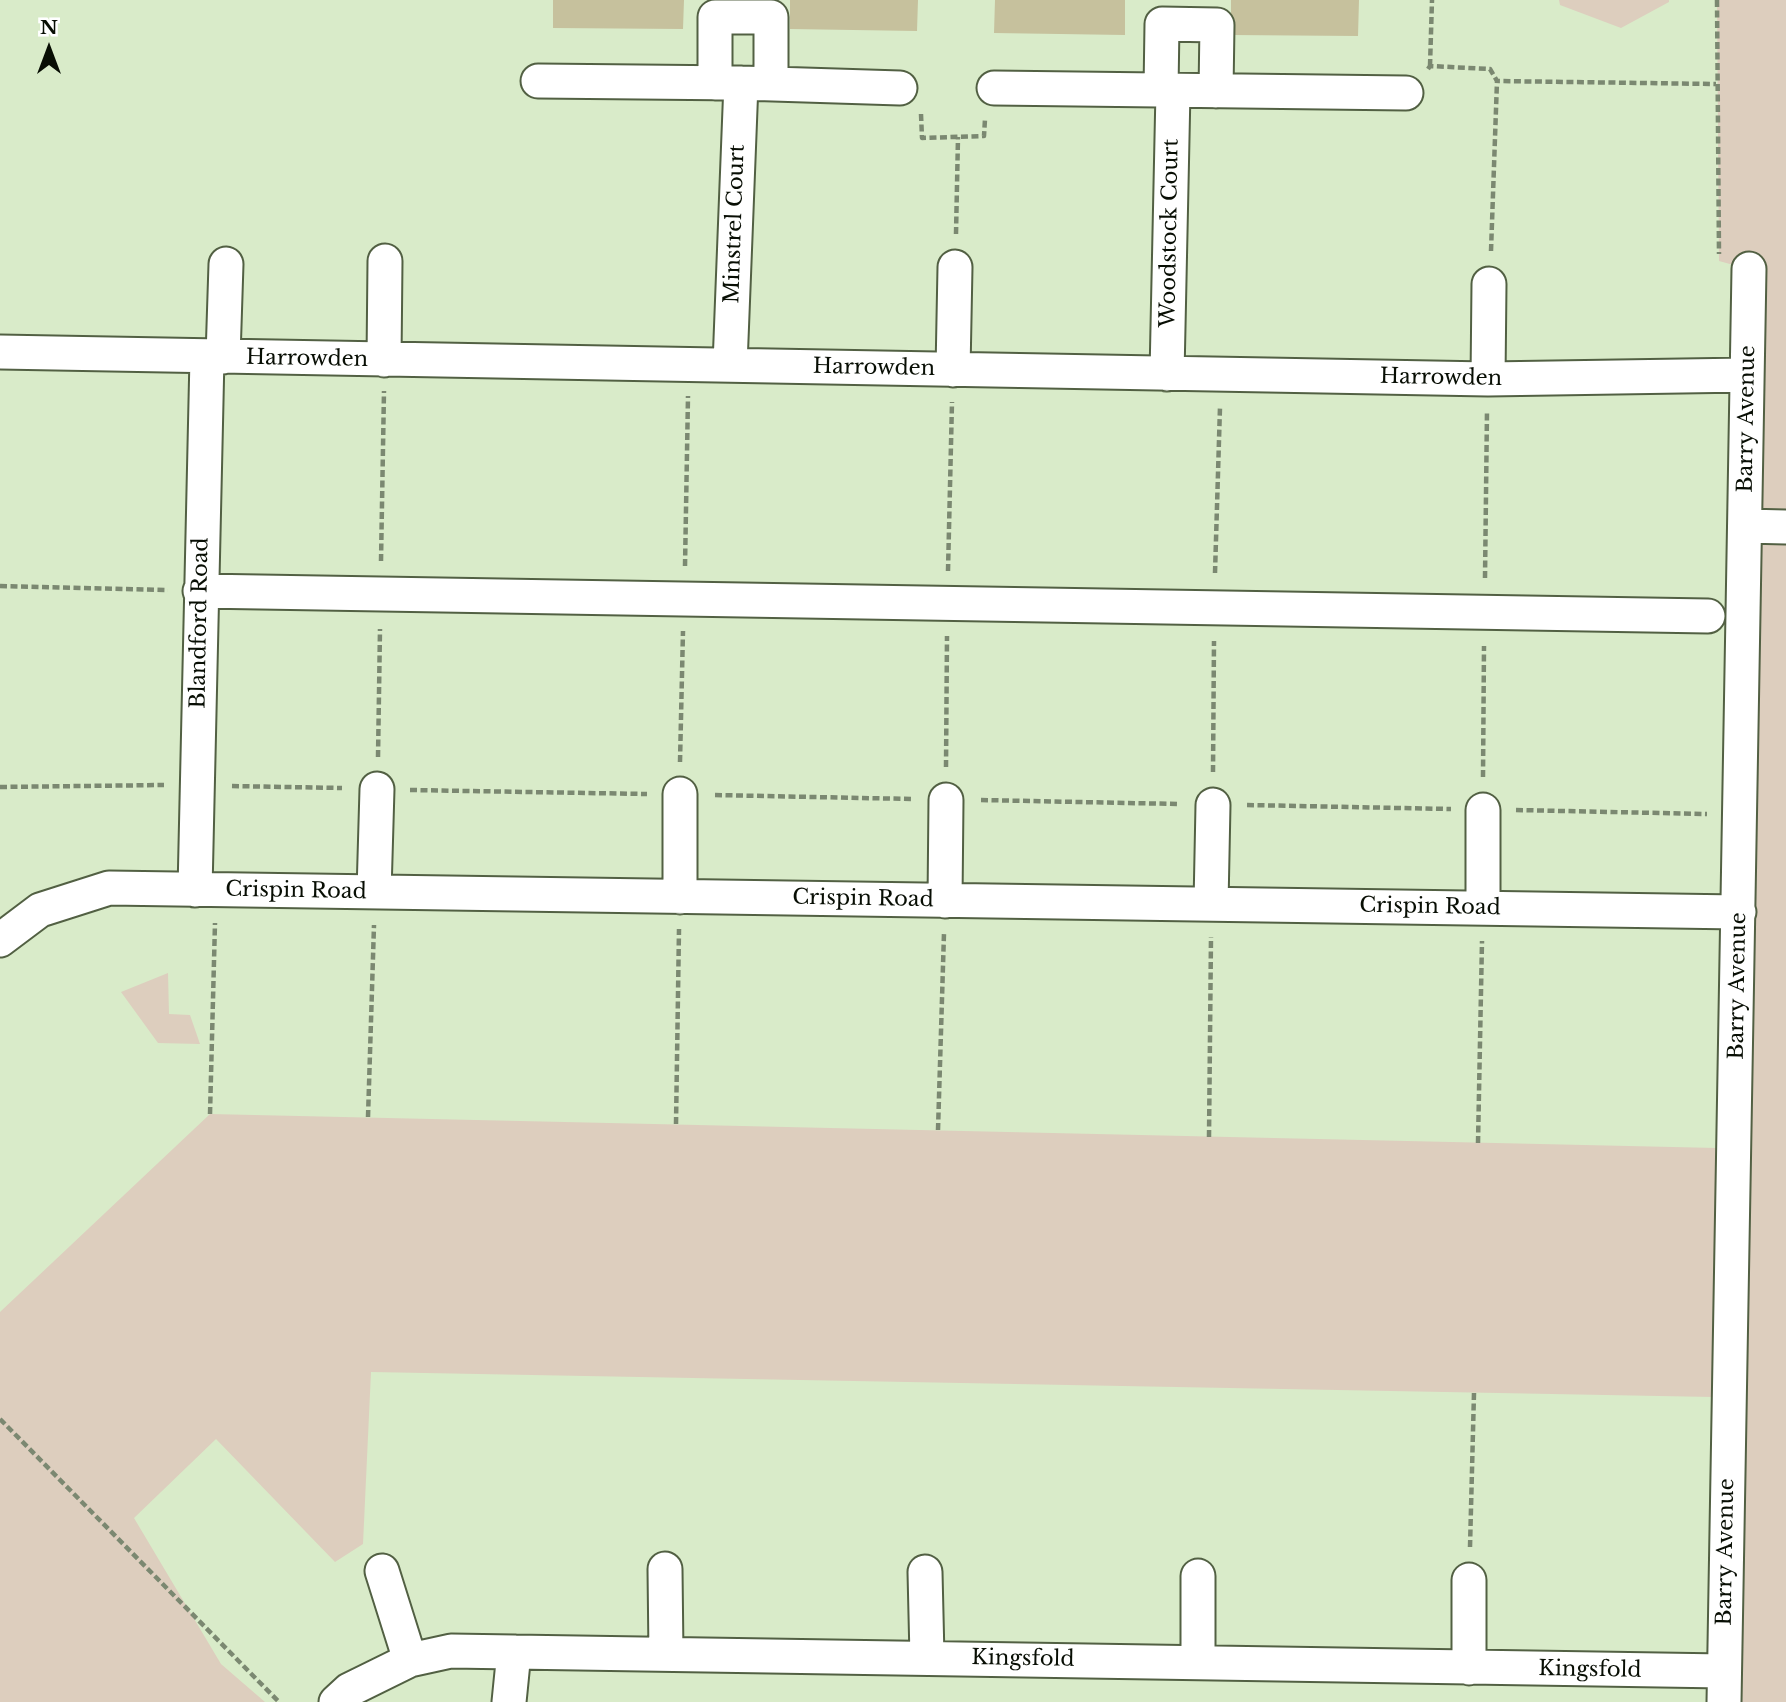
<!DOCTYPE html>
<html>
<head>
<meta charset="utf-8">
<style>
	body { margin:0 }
	#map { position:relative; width:1786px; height:1702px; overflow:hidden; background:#d9ebc9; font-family:"Libre Baskerville",serif }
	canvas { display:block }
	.north { position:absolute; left:14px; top:14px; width:70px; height:70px; -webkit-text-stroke:5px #fff; paint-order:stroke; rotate:0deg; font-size:19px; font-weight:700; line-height:28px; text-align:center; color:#080e04 }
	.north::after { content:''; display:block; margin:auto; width:24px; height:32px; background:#080e04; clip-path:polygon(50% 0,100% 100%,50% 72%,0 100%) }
</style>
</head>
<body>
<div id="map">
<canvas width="1786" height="1702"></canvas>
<div class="north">N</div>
</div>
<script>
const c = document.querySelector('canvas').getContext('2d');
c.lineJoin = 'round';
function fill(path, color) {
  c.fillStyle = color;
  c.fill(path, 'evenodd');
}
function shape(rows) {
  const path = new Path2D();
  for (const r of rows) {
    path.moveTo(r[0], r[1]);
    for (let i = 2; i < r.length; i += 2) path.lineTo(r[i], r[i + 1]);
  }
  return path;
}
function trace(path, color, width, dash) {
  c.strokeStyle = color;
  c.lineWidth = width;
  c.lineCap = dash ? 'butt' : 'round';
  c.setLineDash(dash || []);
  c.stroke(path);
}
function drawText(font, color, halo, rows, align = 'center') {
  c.font = font + ' "Libre Baskerville",serif';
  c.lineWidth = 6;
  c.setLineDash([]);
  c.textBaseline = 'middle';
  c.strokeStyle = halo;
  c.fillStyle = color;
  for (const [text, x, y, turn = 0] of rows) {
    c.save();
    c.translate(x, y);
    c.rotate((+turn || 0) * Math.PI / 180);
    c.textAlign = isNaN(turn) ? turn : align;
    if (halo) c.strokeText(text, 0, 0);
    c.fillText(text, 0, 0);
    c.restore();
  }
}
fill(shape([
	[1559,0,1669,0,1669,2,1621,28,1560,5],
	[1717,0,1786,0,1786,1702,1724,1702,1748,269,1719,261],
	[168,973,169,1014,190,1015,200,1044,158,1043,121,992],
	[210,1114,1717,1148,1713,1397,371,1372,363,1544,335,1562,216,1439,134,1518,221,1664,265,1702,0,1702,0,1312]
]), '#ddcebe');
fill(shape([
	[553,0,684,0,683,29,553,28],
	[790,0,918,0,917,31,790,29],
	[995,0,1125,0,1125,35,994,33],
	[1231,0,1359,0,1358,36,1231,35]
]), '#c6c19d');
const minor = shape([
	[538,81,741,83,900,88],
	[715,83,715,17,771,17,771,84],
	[994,88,1406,93],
	[1161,90,1162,24,1217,25,1216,91],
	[0,352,1488,379,1747,375],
	[223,357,226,264],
	[384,360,385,261],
	[730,365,741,83],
	[953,370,955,267],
	[1167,374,1173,91],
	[1488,379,1489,284],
	[1745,526,1786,527],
	[200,591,1708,616],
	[680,794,680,897],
	[195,890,207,357],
	[374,892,377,789],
	[945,901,946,800],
	[1211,904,1213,805],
	[1483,908,1483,810],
	[0,940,40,910,109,888,1739,912],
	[665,1569,666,1654],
	[382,1571,410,1660],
	[925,1572,927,1657],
	[1198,1576,1198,1661],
	[1469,1668,1469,1580],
	[336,1702,349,1690,410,1660,451,1651,1724,1671],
	[509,1702,514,1652],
	[1724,1702,1749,269]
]);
trace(minor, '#526043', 37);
trace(shape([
	[1717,0,1719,254],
	[1430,66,1432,0],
	[1428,69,1430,66,1490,69,1497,81,1716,84],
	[921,114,922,138,984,136,985,119],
	[956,234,958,137],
	[1491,251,1497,81],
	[381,561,384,391],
	[685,566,688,396],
	[948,571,952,402],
	[1215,573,1220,407],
	[1485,578,1487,411],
	[0,586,168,590],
	[378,757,380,629],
	[680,762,683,631],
	[946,767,947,636],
	[1213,772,1214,641],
	[1483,777,1484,646],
	[232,786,342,788],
	[0,787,164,785],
	[410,790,647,794],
	[715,795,912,799],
	[981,800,1178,804],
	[1247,805,1451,809],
	[1516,810,1707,814],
	[210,1114,215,923],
	[368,1117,374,925],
	[676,1124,679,929],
	[938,1130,944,933],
	[1209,1137,1211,937],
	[1478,1143,1482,941],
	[0,1419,279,1702],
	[1470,1547,1474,1393]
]), '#7b8871', 4.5, [7, 3.5]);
trace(minor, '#fff', 33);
drawText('21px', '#080e04', '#fff', [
	["Minstrel Court",735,224,-88],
	["Woodstock Court",1170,233,-89],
	["Harrowden",307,359,1],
	["Harrowden",874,368,1],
	["Harrowden",1441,378,1],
	["Barry Avenue",1747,419,-89],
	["Blandford Road",200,623,-89],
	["Crispin Road",296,891,1],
	["Crispin Road",863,899,1],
	["Crispin Road",1430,907,1],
	["Barry Avenue",1738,986,-89],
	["Barry Avenue",1726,1552,-89],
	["Kingsfold",1023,1659,1],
	["Kingsfold",1590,1670,1]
]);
</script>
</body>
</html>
